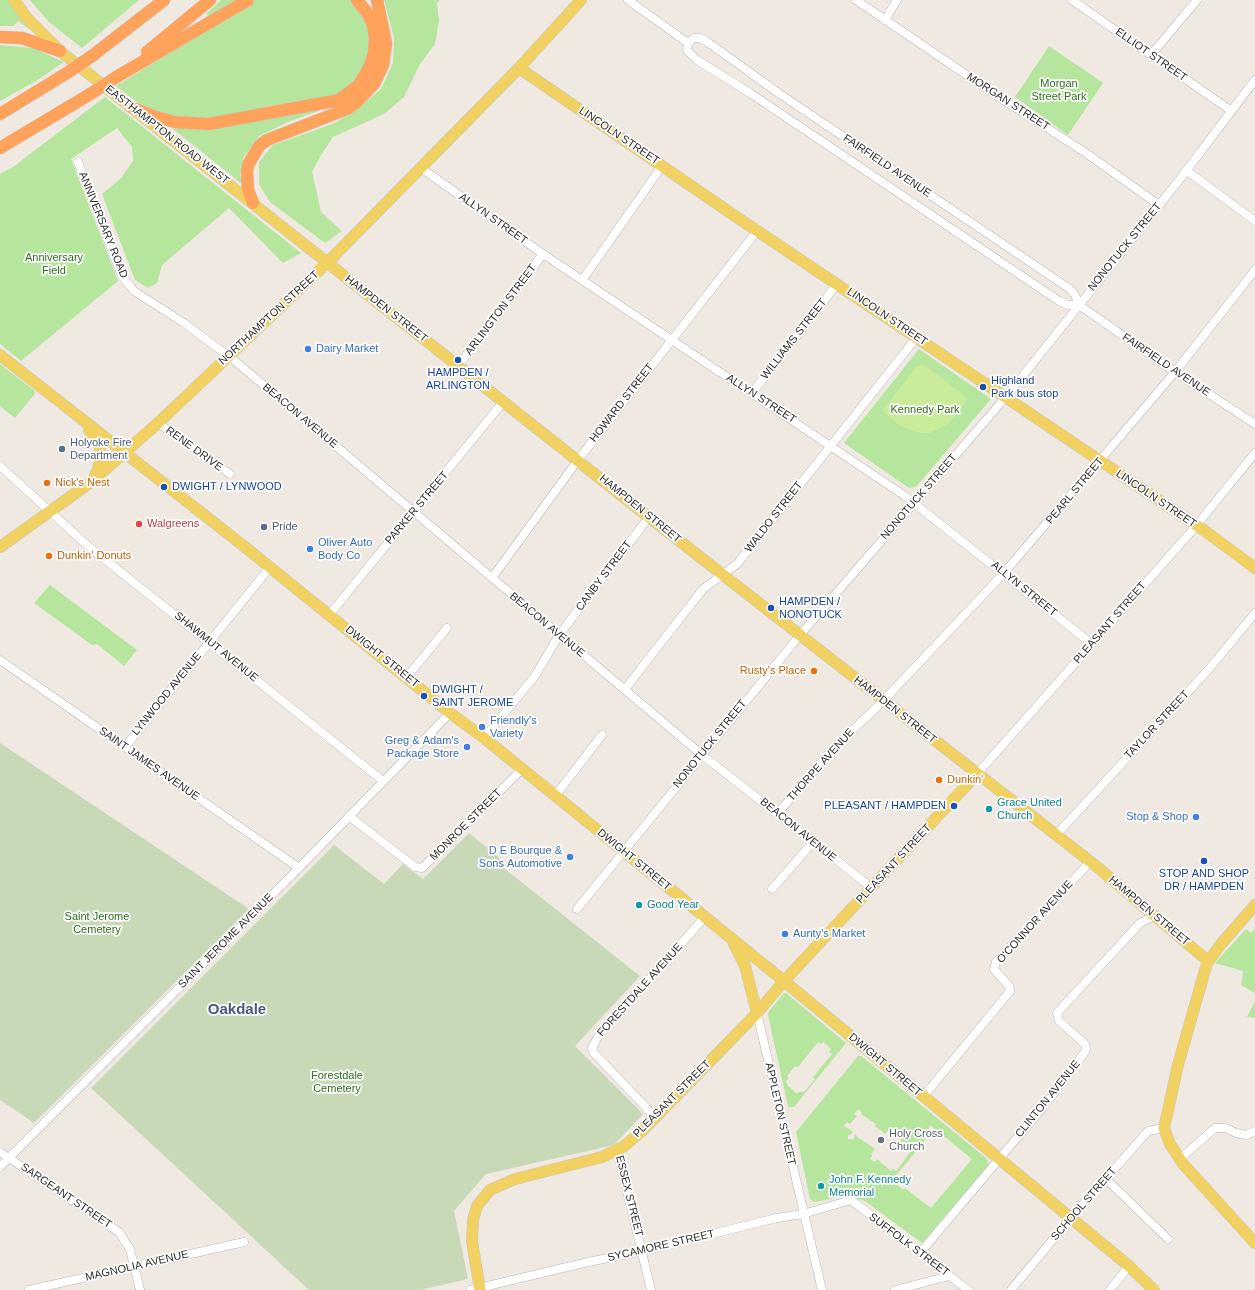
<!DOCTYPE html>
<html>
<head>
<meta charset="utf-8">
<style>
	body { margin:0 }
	canvas { display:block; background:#efe9e1 }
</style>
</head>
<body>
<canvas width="1255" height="1290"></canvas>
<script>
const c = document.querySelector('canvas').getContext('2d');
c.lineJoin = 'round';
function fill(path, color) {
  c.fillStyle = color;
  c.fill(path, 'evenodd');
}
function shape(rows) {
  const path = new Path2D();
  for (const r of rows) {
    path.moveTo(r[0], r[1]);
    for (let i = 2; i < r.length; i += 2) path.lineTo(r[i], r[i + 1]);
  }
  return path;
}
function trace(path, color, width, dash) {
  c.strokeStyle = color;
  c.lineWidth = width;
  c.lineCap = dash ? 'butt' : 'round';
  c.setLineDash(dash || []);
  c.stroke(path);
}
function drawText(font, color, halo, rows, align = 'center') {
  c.font = font + ' Arial,sans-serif';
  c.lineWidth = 3.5;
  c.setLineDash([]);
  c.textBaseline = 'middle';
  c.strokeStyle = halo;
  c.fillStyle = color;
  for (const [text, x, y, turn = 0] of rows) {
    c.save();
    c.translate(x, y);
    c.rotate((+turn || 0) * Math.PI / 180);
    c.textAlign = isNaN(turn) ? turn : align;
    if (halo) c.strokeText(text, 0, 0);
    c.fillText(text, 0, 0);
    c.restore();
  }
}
fill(shape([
	[0,0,9,0,35,33,18,21,13,26,0,26],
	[30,0,139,0,82,48,49,22],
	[221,0,237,0,208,16,206,14],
	[255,0,354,0,364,13,371,37,368,60,357,80,341,94,204,119,188,119,153,111,137,102,116,86],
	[384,0,440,0,437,3,439,21,435,44,420,64,404,97,384,114,333,137,321,155,312,172,321,212,342,231,325,243,270,202,259,184,259,162,273,145,335,123,358,109,381,89,393,63,394,38],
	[0,45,33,48,64,62,36,81,0,101],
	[1049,46,1103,83,1068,135,1015,97],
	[105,97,301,253,283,263,229,208,162,265,157,283,148,288,135,280,102,194,121,178,133,161,132,147,117,128,71,159,118,281,21,361,0,344,0,174,13,167],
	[318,110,321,110,288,122,259,136,243,158,240,175,242,184,167,124],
	[919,349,991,399,916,487,909,488,844,443],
	[0,364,35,391,34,395,15,418,0,406],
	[50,585,137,650,124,666,97,644,92,645,34,603],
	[1255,928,1255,993,1241,985,1243,971,1215,963,1246,929,1251,933],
	[784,993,786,993,846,1043,794,1107,791,1107,788,1106,768,1015,769,1011],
	[818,1042,821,1044,823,1042,831,1049,829,1052,832,1054,813,1077,815,1079,805,1091,796,1093,788,1086,786,1081,789,1078,787,1076,795,1066,798,1067],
	[1255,1001,1255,1018,1247,1017],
	[858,1056,861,1056,986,1158,989,1164,922,1243,865,1201,844,1196,814,1202,810,1199,796,1132],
	[858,1109,862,1113,861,1114,876,1124,875,1126,885,1134,890,1128,902,1138,900,1141,912,1150,896,1171,893,1169,891,1171,877,1159,875,1162,870,1159,872,1156,871,1154,875,1149,859,1138,855,1134,853,1140,848,1139,848,1136,853,1132,844,1126,847,1122,850,1124,857,1116,854,1114],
	[930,1125,972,1159,931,1208,905,1188,903,1190,892,1180,924,1142]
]), '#b6e59e');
fill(shape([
	[0,743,249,909,34,1123,0,1100],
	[469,833,503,861,500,865,640,976,575,1046,643,1114,614,1145,486,1174,454,1211,468,1279,420,1290,309,1290,91,1088,334,845,384,884,403,864,423,879]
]), '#c8d9b8');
fill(shape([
	[925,365,968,399,949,423,931,433,920,433,900,426,882,411,917,366]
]), '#c9ec9a');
const minor = shape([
	[628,0,688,43],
	[856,0,1002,99,1086,153,1159,205],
	[1072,0,1230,110],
	[885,20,897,0],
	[1151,55,1197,0],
	[78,162,122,276,134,291,184,323,235,361,701,754,872,888],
	[421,168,543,254,905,496,1092,644],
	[1186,170,1255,221],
	[583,279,662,166],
	[1079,305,1075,295,1070,289,777,92,709,43,701,38,694,38,688,43,687,50,697,60,750,93,1059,301,1068,305,1079,305,1175,372,1255,424],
	[458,366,543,254],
	[752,393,837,284],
	[158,423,230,474],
	[0,466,88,546,383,781],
	[492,578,578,460,757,231],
	[330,614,503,402],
	[0,660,299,868],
	[407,677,447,628],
	[625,689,703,589,737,564,917,337],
	[484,738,535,676,559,635,649,517],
	[125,747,270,567],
	[977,774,1196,526,1255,453],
	[555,796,602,735],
	[778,813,830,752,883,701,1004,573,1175,372,1255,270],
	[349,816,415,867,422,868,522,769],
	[1056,835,1209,669,1255,613],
	[772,889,813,842],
	[577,909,800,635,1005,398,1180,179,1255,80],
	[757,1013,822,1290],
	[923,1097,1010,991,1009,986,994,969,996,962,1090,862],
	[656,1118,594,1053,592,1048,599,1035,705,917],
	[617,1150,651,1290],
	[0,1152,119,1232,130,1249,140,1290],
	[1180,1159,1215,1128,1226,1128,1236,1133,1246,1135,1255,1131],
	[0,1167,299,868,450,713],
	[1106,1179,1168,1239],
	[920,1253,1043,1107,1085,1052,1086,1048,1085,1044,1059,1021,1057,1013,1140,923,1154,916],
	[29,1290,244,1242],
	[471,1290,588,1262,643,1251,777,1218,803,1214,851,1200,968,1290],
	[895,1290,949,1276],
	[1011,1290,1070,1219,1148,1131,1164,1128],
	[1110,1290,1129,1266]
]);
const major = shape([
	[14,0,27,18,60,51,645,514,1096,866,1208,961],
	[519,68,735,216,1205,531,1255,568],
	[0,355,245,547,450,713,484,738,784,981,1129,1266,1154,1290],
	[89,430,99,444,101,454,98,469,94,478],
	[0,547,91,482,158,423,328,262,519,68,581,0],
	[1255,905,1221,944,1207,963,1178,1065,1164,1128,1170,1144,1183,1164,1255,1243],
	[734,944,745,966,757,1013],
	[480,1290,472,1241,473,1220,477,1206,490,1190,515,1179,602,1157,623,1147,643,1130,757,1013,784,981,977,774]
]);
const highway = shape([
	[0,37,22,38,60,51],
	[147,52,210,0],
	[92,56,164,0],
	[118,76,248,0],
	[133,108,156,117,175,122,209,124,339,100,359,85,370,66,374,53,375,39,373,25,368,14,357,0],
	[0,114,67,73],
	[0,148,92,93],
	[253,203,248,190,247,172,248,165,259,146,267,140,347,109,357,102,374,84,383,65,386,43,377,0]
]);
trace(minor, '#b4b7c1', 9);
trace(major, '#c9c9c9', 12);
trace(highway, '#c9c9c9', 13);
trace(minor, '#fff', 8);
trace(major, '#f2d163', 11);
trace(highway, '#ffa35c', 12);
const highwayBridge = shape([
	[67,73,92,56],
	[92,93,118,76]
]);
trace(highwayBridge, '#c9c9c9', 13, []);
trace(highwayBridge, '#ffa35c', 12);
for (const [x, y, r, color] of [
	[308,349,4,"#3f7fe0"],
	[458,360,4,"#1a4fb4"],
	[983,387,4,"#1a4fb4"],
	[62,449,4,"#5c6f8a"],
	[47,483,4,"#e8710a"],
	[164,487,4,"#1a4fb4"],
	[139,524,4,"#e0444e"],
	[264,527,4,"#5c6f8a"],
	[310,549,4,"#3f7fe0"],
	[49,556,4,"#e8710a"],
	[771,608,4,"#1a4fb4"],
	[814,671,4,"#e8710a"],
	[424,696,4,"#1a4fb4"],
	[482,727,4,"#3f7fe0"],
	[467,747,4,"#3f7fe0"],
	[939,780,4,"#e8710a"],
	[954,806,4,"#1a4fb4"],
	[989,809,4,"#0f9aa8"],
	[1196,817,4,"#3f7fe0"],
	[570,857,4,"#3f7fe0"],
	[1204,861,4,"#1a4fb4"],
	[639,905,4,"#0f9aa8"],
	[785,934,4,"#3f7fe0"],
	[881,1140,4,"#6b7280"],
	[821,1186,4,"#0f9aa8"]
]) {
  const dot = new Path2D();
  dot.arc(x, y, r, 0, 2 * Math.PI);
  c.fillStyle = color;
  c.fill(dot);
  trace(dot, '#fff', 1.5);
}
drawText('11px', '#2e2e2e', '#fff', [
	["ELLIOT STREET",1151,55,35],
	["MORGAN STREET",1008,102,33],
	["EASTHAMPTON ROAD WEST",167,135,38],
	["LINCOLN STREET",619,136,34],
	["FAIRFIELD AVENUE",887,166,34],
	["ALLYN STREET",493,219,35],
	["ANNIVERSARY ROAD",103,225,68],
	["NONOTUCK STREET",1125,247,-51],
	["HAMPDEN STREET",386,309,38],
	["ARLINGTON STREET",501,310,-53],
	["LINCOLN STREET",887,317,34],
	["NORTHAMPTON STREET",269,318,-43],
	["WILLIAMS STREET",794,339,-52],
	["FAIRFIELD AVENUE",1166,365,34],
	["ALLYN STREET",761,399,33],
	["HOWARD STREET",622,403,-52],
	["BEACON AVENUE",300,416,40],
	["RENE DRIVE",194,449,36],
	["PEARL STREET",1075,491,-50],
	["NONOTUCK STREET",919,497,-49],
	["LINCOLN STREET",1156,499,34],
	["PARKER STREET",417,508,-50],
	["HAMPDEN STREET",640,509,39],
	["WALDO STREET",774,517,-52],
	["CANBY STREET",604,576,-53],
	["ALLYN STREET",1024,589,39],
	["PLEASANT STREET",1110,623,-49],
	["BEACON AVENUE",547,625,40],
	["SHAWMUT AVENUE",216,647,39],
	["DWIGHT STREET",382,657,39],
	["LYNWOOD AVENUE",167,694,-51],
	["HAMPDEN STREET",895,710,38],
	["TAYLOR STREET",1157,725,-47],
	["NONOTUCK STREET",710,744,-51],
	["SAINT JAMES AVENUE",149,764,35],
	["THORPE AVENUE",821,765,-48],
	["MONROE STREET",466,825,-45],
	["BEACON AVENUE",798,830,39],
	["DWIGHT STREET",634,860,39],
	["PLEASANT STREET",894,864,-47],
	["HAMPDEN STREET",1149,911,40],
	["O'CONNOR AVENUE",1035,922,-48],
	["SAINT JEROME AVENUE",226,941,-45],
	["FORESTDALE AVENUE",640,990,-48],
	["DWIGHT STREET",885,1065,40],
	["PLEASANT STREET",672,1099,-45],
	["CLINTON AVENUE",1048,1099,-51],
	["APPLETON STREET",780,1114,77],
	["SARGEANT STREET",66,1196,34],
	["ESSEX STREET",629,1196,76],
	["SCHOOL STREET",1084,1204,-49],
	["SUFFOLK STREET",909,1245,37],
	["SYCAMORE STREET",661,1246,-13],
	["MAGNOLIA AVENUE",137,1266,-13]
]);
drawText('11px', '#2c6e1b', '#fff', [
	["Morgan",1059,84],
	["Street Park",1059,97],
	["Anniversary",54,258],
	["Field",54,271],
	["Kennedy Park",925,410],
	["Saint Jerome",97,917],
	["Cemetery",97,930],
	["Forestdale",337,1076],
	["Cemetery",337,1089]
]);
drawText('11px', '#366cbe', '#fff', [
	["Dairy Market",316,349],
	["Oliver Auto",318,543],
	["Body Co",318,556],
	["Friendly's",490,721],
	["Variety",490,734],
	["Greg & Adam's",459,741,"right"],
	["Package Store",459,754,"right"],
	["Stop & Shop",1188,817,"right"],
	["D E Bourque &",562,851,"right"],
	["Sons Automotive",562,864,"right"],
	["Aunty's Market",793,934]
], 'left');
drawText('11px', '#164399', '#fff', [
	["HAMPDEN /",458,373,"center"],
	["ARLINGTON",458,386,"center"],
	["Highland",991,381],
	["Park bus stop",991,394],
	["DWIGHT / LYNWOOD",172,487],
	["HAMPDEN /",779,602],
	["NONOTUCK",779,615],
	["DWIGHT /",432,690],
	["SAINT JEROME",432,703],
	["PLEASANT / HAMPDEN",946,806,"right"],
	["STOP AND SHOP",1204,874,"center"],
	["DR / HAMPDEN",1204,887,"center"]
], 'left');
drawText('11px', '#4e5e75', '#fff', [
	["Holyoke Fire",70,443],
	["Department",70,456],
	["Pride",272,527]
], 'left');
drawText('11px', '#c56008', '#fff', [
	["Nick's Nest",55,483],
	["Dunkin' Donuts",57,556],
	["Rusty's Place",806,671,"right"],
	["Dunkin'",947,780]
], 'left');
drawText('11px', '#be3a42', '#fff', [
	["Walgreens",147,524]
], 'left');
drawText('11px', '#0d838f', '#fff', [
	["Grace United",997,803],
	["Church",997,816],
	["Good Year",647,905],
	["John F. Kennedy",829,1180],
	["Memorial",829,1193]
], 'left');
drawText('11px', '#5b616d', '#fff', [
	["Holy Cross",889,1134],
	["Church",889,1147]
], 'left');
drawText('bold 15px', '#4d5680', '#fff', [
	["Oakdale",237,1010]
]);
</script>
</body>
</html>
